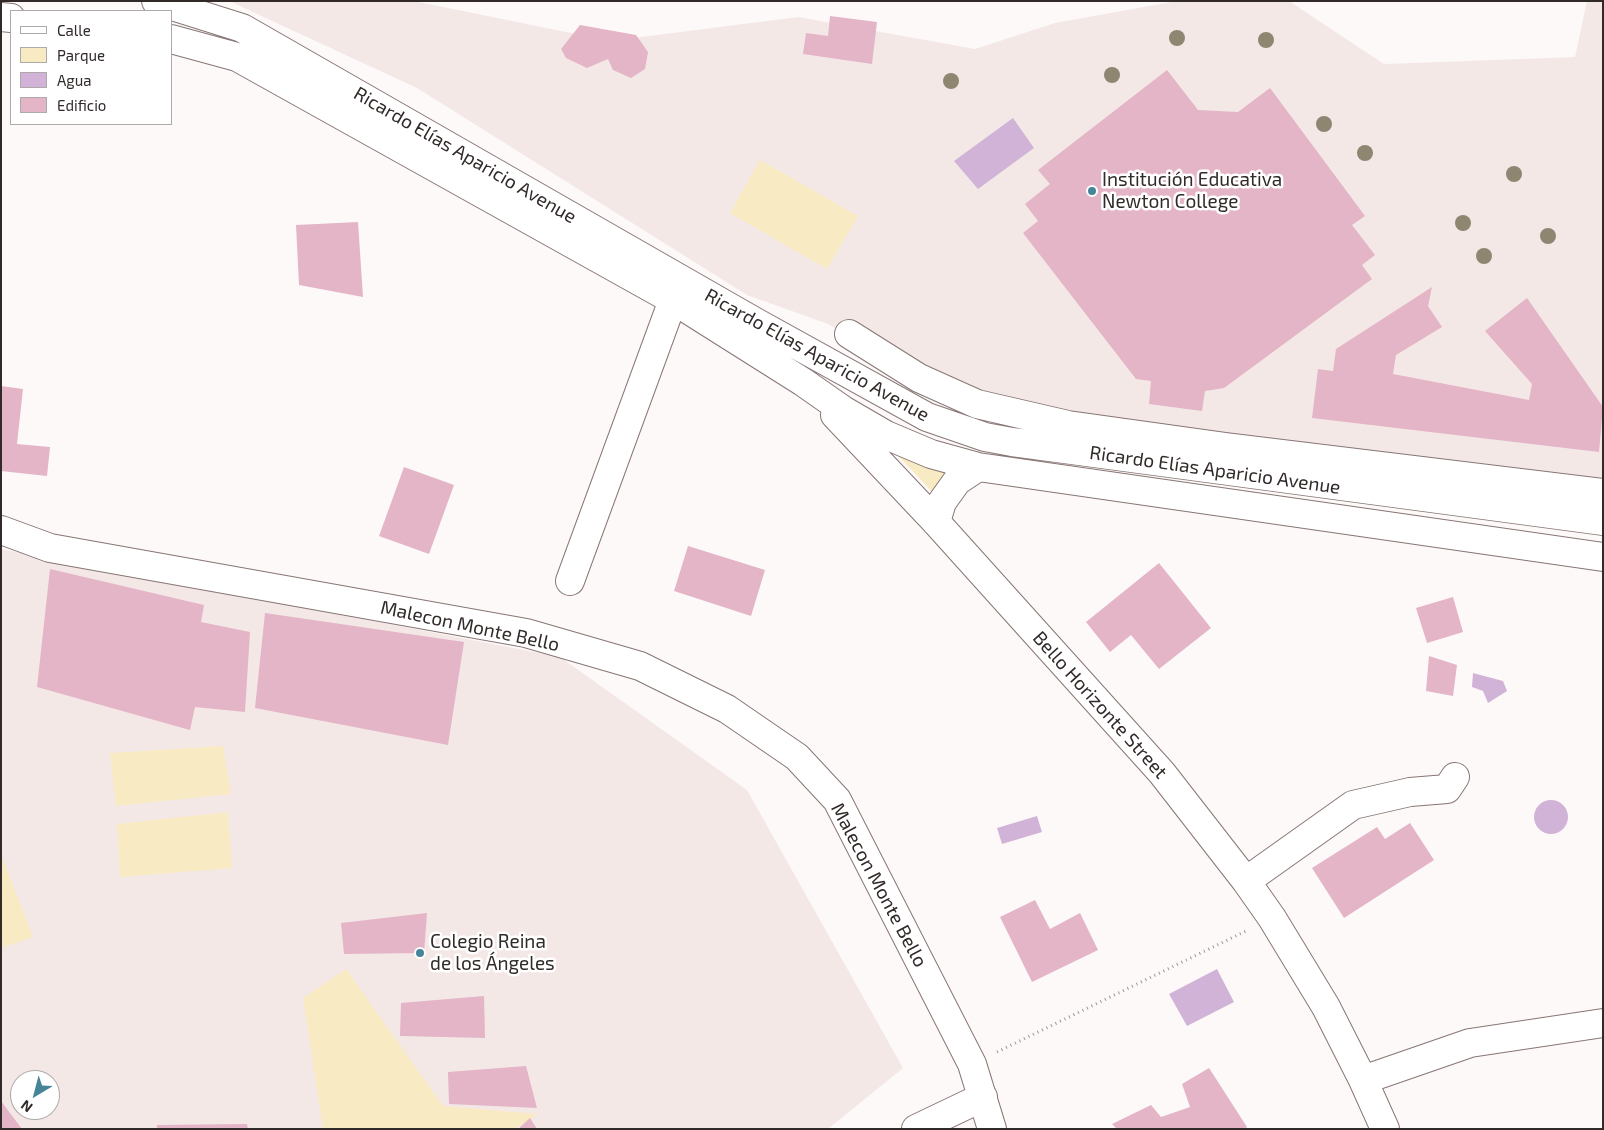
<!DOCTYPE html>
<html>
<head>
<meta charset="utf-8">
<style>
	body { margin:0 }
	#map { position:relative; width:1604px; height:1130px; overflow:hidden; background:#fdf9f9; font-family:"Exo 2",sans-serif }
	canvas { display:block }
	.frame { position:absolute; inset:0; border:2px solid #312a29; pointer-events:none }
	.legend { position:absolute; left:10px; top:10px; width:162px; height:115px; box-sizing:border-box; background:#fff; border:1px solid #adaaa9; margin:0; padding:6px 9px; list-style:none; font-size:15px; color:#312a29 }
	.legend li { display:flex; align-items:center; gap:10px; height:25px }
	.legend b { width:25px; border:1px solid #adaaa9 }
	.north { position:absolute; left:10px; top:1070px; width:50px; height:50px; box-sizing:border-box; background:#fff; border:1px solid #adaaa9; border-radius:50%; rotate:217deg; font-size:14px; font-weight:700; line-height:20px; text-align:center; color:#312a29 }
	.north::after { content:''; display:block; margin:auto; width:18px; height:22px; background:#468599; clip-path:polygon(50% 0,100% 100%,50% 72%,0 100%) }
</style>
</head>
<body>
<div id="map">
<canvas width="1604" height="1130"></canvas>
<div class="frame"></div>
<ul class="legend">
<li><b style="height:6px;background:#fff"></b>Calle</li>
<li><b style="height:14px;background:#f8eac2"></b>Parque</li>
<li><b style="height:14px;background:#d1b3d8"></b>Agua</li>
<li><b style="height:14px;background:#e4b4c7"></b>Edificio</li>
</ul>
<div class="north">N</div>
</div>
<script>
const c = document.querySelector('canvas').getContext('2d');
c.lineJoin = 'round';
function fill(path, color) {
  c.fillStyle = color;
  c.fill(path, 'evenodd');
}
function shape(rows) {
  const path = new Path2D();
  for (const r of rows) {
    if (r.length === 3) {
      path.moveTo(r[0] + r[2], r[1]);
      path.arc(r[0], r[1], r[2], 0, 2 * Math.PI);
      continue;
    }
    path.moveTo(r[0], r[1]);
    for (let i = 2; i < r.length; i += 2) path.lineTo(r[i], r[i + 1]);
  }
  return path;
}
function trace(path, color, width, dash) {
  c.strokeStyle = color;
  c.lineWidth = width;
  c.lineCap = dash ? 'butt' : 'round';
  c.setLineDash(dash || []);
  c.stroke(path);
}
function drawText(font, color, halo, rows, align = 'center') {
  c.font = font + ' "Exo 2",sans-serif';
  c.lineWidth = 5;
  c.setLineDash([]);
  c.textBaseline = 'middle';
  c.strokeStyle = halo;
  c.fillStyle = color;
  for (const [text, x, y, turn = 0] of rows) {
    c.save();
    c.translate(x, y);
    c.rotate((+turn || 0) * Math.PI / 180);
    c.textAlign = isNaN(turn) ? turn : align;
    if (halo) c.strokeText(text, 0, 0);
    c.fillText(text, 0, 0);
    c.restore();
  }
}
fill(shape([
	[229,1,414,1,610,41,798,17,975,49,1055,23,1177,1,1289,1,1384,64,1575,57,1587,1,1603,1,1603,510,1049,421,896,363,828,324,747,295,417,88],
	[1,549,560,657,747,790,903,1068,828,1129,1,1129],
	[20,1080,50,1080,50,1110,20,1110]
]), '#f4e8e7');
fill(shape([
	[760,160,858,216,827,269,730,213],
	[892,449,955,471,933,493],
	[223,746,231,794,116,806,110,753],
	[228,812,232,868,120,877,117,824],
	[1,854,33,937,1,948],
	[346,969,443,1106,538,1114,515,1129,323,1129,303,998]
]), '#f8eac2');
fill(shape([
	[1013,118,1034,148,978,189,954,161],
	[1473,673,1503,681,1507,691,1488,703,1483,691,1472,687],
	[1551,817,17],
	[1037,816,1042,832,1002,844,997,828],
	[1217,969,1234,1002,1187,1026,1169,994]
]), '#d1b3d8');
fill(shape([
	[830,16,877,22,872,64,803,54,806,33,828,36],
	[580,25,636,35,648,52,645,69,631,78,613,70,608,59,587,68,566,58,561,49],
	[1167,70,1198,110,1238,112,1270,88,1365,216,1352,225,1375,255,1362,265,1372,279,1224,388,1205,391,1202,411,1149,404,1151,381,1136,379,1023,233,1038,221,1025,204,1050,184,1038,170],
	[358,222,363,297,299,285,296,225],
	[1432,287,1428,306,1442,327,1396,355,1393,374,1529,400,1532,384,1485,331,1527,298,1603,407,1599,452,1312,418,1318,369,1333,371,1336,349],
	[1,386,23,389,17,444,50,447,47,476,1,471],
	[404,467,454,485,429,554,379,536],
	[688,546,765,570,751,616,674,591],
	[1159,563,1211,628,1159,669,1131,635,1110,652,1086,622],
	[50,569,204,605,201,622,250,632,245,712,195,707,190,730,37,687],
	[1453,597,1463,632,1427,643,1416,608],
	[265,613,464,642,448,745,255,708],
	[1429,656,1457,665,1453,696,1426,691],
	[1410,823,1434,860,1344,918,1312,868,1377,827,1385,839],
	[1035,900,1050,929,1080,913,1098,950,1032,982,1000,917],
	[427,913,424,953,344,954,341,923],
	[484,996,485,1038,400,1036,401,1003],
	[526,1066,537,1108,449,1104,448,1072],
	[1209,1068,1247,1127,1245,1129,1117,1129,1112,1124,1151,1105,1161,1117,1190,1107,1182,1084],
	[1,1101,22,1129,1,1129],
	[530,1118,537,1129,518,1129],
	[247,1124,248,1129,157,1129,157,1125]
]), '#e4b4c7');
const minor = shape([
	[156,1,242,28,757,323,927,417,985,437,1012,442,1603,521],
	[1,17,11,18],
	[171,39,237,57,673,300,803,382,843,410,886,435,931,454,978,467,1603,557],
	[849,334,919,378,977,404,1068,425,1226,447,1603,493],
	[835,415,936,522,1162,773,1246,881,1272,918,1326,1007,1363,1080,1385,1129],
	[936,522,942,502,957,481,978,467],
	[1,530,50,548,526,633,640,666,727,709,797,757,837,800,972,1064,992,1129],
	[570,581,673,300],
	[1246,881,1353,805,1410,792,1447,789,1455,777],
	[1363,1080,1470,1043,1603,1023],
	[916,1129,983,1097]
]);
trace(minor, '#877674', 30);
trace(shape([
	[997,1052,1246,931]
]), '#9c9796', 3, [1, 4]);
trace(minor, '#fff', 28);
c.fillStyle = '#8e8671';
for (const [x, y] of [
	[1177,38],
	[1266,40],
	[1112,75],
	[951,81],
	[1324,124],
	[1365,153],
	[1514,174],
	[1463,223],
	[1548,236],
	[1484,256]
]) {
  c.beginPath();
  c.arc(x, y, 8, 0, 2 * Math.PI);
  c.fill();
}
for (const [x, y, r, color] of [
	[1092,191,5,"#468599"],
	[420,953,5,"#468599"]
]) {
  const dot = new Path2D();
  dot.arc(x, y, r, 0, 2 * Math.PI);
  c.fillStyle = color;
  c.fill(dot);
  trace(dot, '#fff', 2);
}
drawText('19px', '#312a29', '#fff', [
	["Ricardo Elías Aparicio Avenue",465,155,30],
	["Ricardo Elías Aparicio Avenue",817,355,29],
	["Ricardo Elías Aparicio Avenue",1215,470,8],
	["Malecon Monte Bello",470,626,12],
	["Bello Horizonte Street",1100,705,48],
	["Malecon Monte Bello",879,885,62]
]);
drawText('19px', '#312a29', '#fff', [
	["Institución Educativa",1102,180],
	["Newton College",1102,202],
	["Colegio Reina",430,942],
	["de los Ángeles",430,964]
], 'left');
</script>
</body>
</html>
